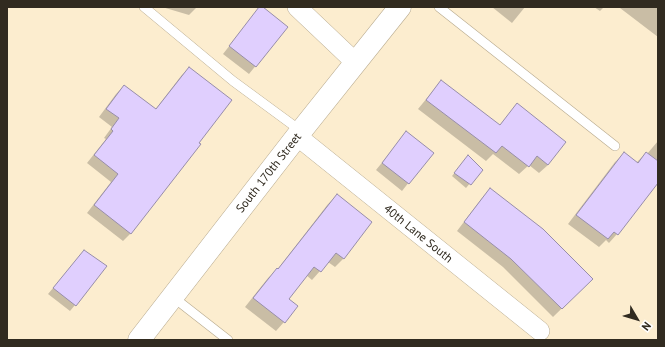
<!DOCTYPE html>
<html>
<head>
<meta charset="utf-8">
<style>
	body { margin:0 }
	#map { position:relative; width:665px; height:347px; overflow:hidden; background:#fcedcf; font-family:"PT Sans",sans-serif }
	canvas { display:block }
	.frame { position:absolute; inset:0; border:8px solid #312b20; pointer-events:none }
	.north { position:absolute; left:617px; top:299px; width:40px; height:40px; -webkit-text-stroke:3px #fff; paint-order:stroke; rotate:128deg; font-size:11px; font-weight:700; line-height:16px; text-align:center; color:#312b20 }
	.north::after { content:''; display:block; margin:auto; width:14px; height:18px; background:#312b20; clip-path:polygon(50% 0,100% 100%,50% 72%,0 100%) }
</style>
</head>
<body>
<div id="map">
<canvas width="665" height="347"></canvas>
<div class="frame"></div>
<div class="north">N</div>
</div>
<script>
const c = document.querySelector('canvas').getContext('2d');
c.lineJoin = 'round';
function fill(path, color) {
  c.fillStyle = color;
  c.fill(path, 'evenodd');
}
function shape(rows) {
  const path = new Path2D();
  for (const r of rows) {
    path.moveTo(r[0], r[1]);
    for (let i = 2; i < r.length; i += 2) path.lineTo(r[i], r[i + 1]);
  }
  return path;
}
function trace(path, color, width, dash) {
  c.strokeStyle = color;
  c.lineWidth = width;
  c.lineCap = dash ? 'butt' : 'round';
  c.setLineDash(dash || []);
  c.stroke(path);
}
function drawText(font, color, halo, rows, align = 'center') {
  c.font = font + ' "PT Sans",sans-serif';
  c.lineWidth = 3;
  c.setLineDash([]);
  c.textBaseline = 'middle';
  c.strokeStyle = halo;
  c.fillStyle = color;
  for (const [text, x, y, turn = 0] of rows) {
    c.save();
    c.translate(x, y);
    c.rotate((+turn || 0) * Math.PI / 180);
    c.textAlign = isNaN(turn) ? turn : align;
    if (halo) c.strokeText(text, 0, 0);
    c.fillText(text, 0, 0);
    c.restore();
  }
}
fill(shape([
	[162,7,197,7,189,15],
	[260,7,287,27,249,74,223,54],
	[492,7,525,7,512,23],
	[594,7,604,7,600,11],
	[620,7,658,7,658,37,620,8],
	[189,68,198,143,200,144,130,234,123,241,87,213,111,182,87,163,106,139,104,138,112,127,99,117,116,94,124,86,155,110,181,76],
	[441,81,499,126,517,105,548,165,539,173,529,165,519,174,493,154,486,161,418,109],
	[406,133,432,153,402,191,376,170],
	[658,141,658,181,617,234,609,243,606,240,599,247,568,224,615,162,624,154,636,163,646,153,647,154],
	[465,160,481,170,466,188,452,176],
	[490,189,592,279,553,317,503,267,457,231,482,198],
	[337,196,371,222,343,259,335,267,328,262,312,280,306,275,288,299,284,322,276,331,245,307,268,278,277,270,328,204],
	[84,251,75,305,70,311,48,294]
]), '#0003');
const building = shape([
	[259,7,263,7,288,27,256,67,229,46,259,7],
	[189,67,232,100,199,143,201,144,131,234,94,205,118,174,94,155,113,131,111,129,119,118,106,109,124,85,156,109,189,67],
	[441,80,500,125,517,103,566,142,548,165,537,156,529,167,502,146,496,153,426,100,441,80],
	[406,131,434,153,409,184,382,163,406,131],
	[624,152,638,163,646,152,658,161,658,183,618,235,614,232,608,239,576,215,624,152],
	[468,155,483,170,471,185,454,173,468,155],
	[490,188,543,229,593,279,562,309,511,259,464,222,490,188],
	[337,194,372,222,344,259,336,253,321,272,314,267,289,299,298,306,285,323,253,298,277,268,278,269,337,194],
	[84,250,107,266,76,306,53,288,84,250]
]);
fill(building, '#e0cffe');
trace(building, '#978da9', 1);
const lane = shape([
	[144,7,233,81,301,131],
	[439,7,615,146],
	[173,297,228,340]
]);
const street = shape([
	[297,7,355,62],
	[297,136,540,331]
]);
const secondary = shape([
	[139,340,301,131,400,7]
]);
trace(lane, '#b6a88c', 10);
trace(street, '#b6a88c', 20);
trace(secondary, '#b6a88c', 23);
trace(lane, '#fff', 9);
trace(street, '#fff', 19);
trace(secondary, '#fff', 22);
drawText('12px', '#312b20', '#fff', [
	["South 170th Street",269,173,-52],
	["40th Lane South",418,234,39]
]);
</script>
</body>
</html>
